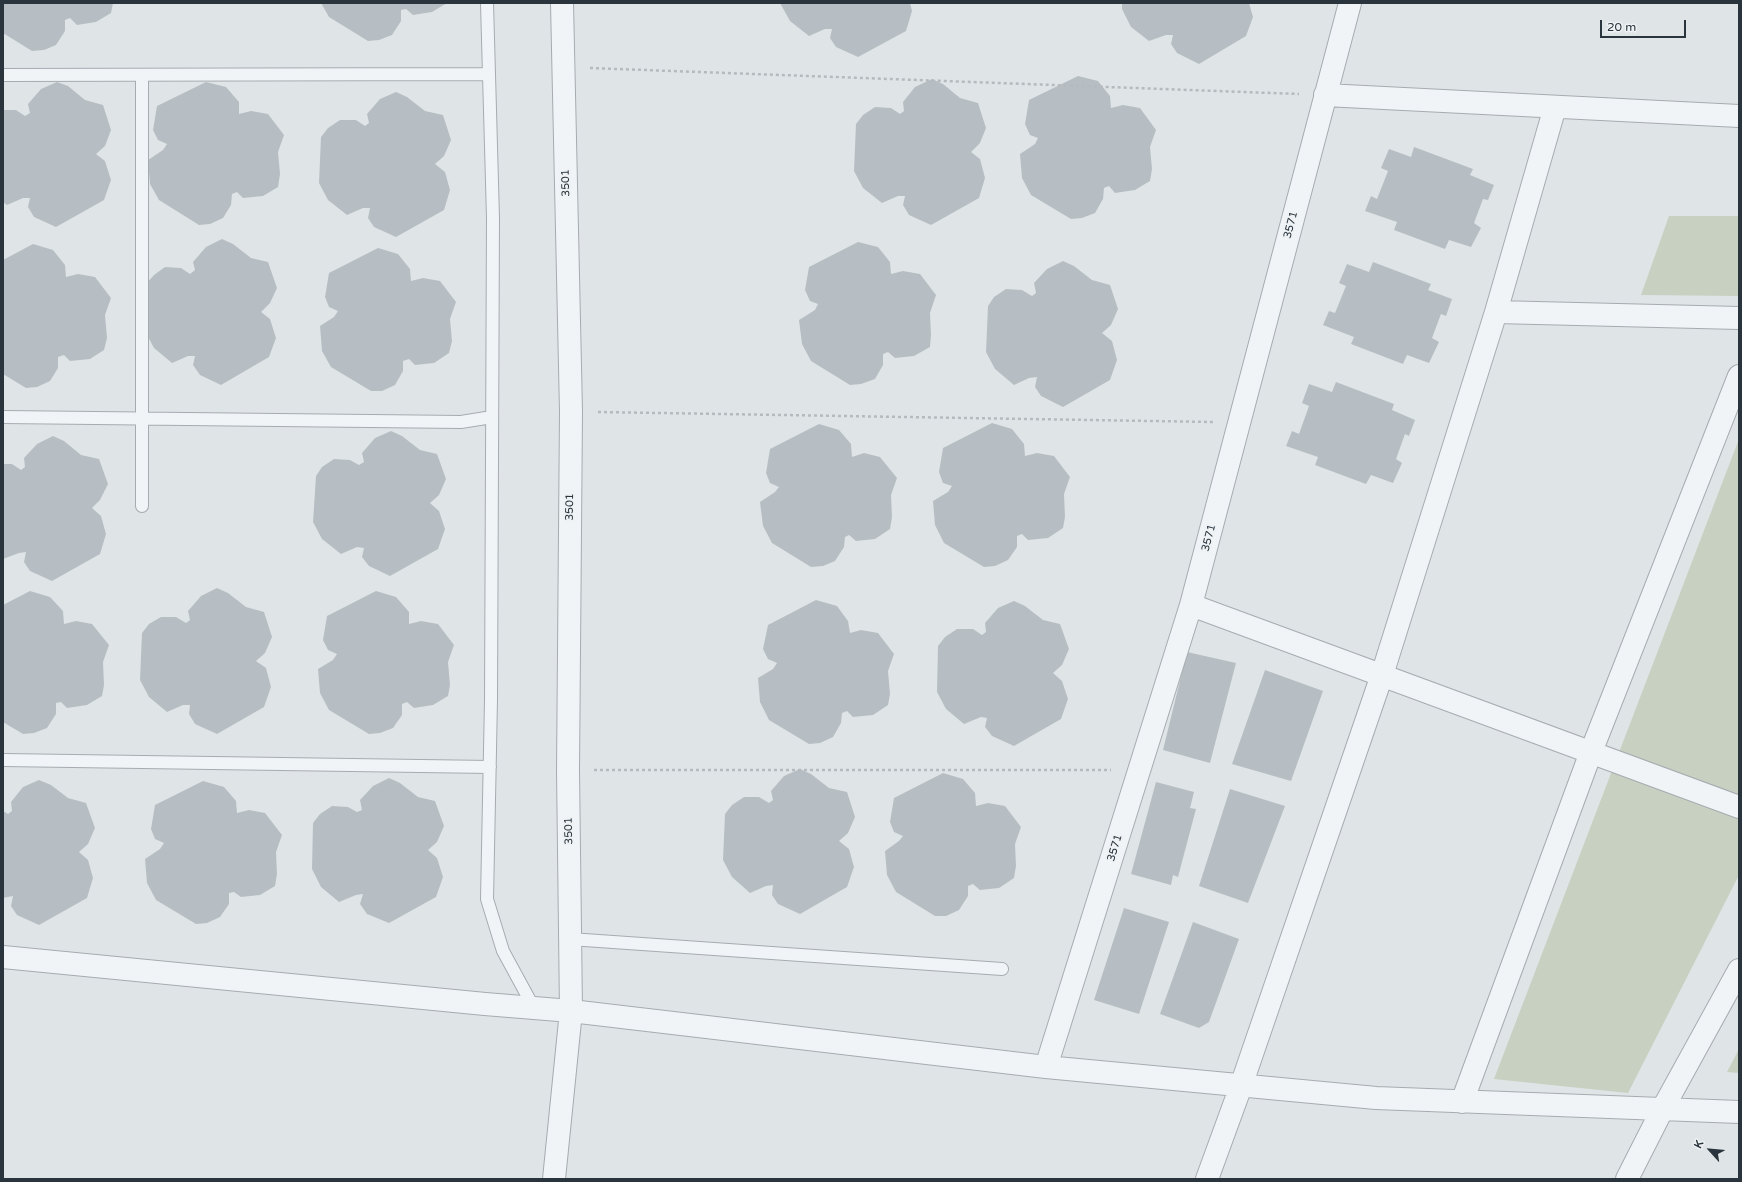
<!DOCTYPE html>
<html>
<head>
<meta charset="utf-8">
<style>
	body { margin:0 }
	#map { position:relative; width:1742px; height:1182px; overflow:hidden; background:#dfe4e7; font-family:"Varela Round",sans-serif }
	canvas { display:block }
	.frame { position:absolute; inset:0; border:4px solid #29343d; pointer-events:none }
	.north { position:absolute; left:1690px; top:1130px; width:40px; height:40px; -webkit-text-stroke:3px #eef2f5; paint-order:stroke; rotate:297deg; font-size:11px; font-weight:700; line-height:16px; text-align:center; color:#29343d }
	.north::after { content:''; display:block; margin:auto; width:14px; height:18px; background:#29343d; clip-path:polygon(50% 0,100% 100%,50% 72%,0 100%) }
	.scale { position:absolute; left:1600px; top:20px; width:86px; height:18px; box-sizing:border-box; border:2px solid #29343d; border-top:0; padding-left:5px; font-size:12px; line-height:14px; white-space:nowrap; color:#29343d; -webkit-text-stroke:3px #eef2f5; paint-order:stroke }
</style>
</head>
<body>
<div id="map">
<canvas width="1742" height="1182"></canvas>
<div class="frame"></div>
<div class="north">K</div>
<div class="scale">20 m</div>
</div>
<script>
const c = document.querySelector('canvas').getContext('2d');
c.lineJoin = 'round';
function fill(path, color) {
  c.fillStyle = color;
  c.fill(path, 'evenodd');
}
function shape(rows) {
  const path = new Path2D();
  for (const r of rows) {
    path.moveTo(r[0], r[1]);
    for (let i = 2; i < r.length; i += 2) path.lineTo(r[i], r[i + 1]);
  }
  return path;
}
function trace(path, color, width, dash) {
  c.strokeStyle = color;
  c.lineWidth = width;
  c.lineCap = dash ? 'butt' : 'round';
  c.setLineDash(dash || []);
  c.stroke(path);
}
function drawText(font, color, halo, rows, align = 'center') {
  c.font = font + ' "Varela Round",sans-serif';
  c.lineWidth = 4;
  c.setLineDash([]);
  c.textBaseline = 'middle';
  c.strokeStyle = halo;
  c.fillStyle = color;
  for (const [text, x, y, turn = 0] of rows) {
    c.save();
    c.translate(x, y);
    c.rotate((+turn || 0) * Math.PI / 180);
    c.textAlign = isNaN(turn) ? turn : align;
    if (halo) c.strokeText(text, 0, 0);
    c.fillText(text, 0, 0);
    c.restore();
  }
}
fill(shape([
	[1669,216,1739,216,1739,296,1641,295],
	[1739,439,1739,875,1628,1093,1494,1079],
	[1739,1049,1739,1073,1727,1072]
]), '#c8d0c1');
fill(shape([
	[3,3,113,3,111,13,96,22,77,25,70,18,65,20,65,31,56,45,44,50,32,51,3,33],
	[321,3,447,3,432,12,413,15,406,9,401,10,401,21,392,35,379,40,368,41,329,17],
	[780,3,910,3,912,11,906,31,858,57,836,47,830,38,832,29,825,29,809,36,790,21],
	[1122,3,1249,3,1253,17,1246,36,1199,64,1177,53,1171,44,1173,35,1166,35,1149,41,1131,27,1122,9],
	[1078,76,1098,81,1110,96,1111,108,1123,105,1140,108,1156,130,1150,147,1152,169,1150,181,1135,190,1115,193,1109,186,1104,188,1103,199,1095,213,1082,218,1071,219,1031,195,1022,178,1020,154,1035,144,1038,138,1030,135,1025,124,1029,100],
	[932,79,943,84,960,98,978,103,986,128,980,143,971,152,980,159,985,178,979,198,931,225,909,215,903,205,905,196,898,196,882,203,863,188,854,171,856,124,863,115,875,107,891,108,900,114,904,111,903,102,915,87],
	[57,82,68,86,85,100,103,105,111,130,105,146,96,154,105,161,111,180,104,200,56,227,34,217,28,207,30,198,23,198,7,205,3,202,3,110,16,110,25,116,30,113,28,104,41,89],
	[206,82,226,87,239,102,239,114,251,111,268,114,284,135,278,152,280,174,278,187,263,196,243,198,237,192,232,194,231,205,223,218,210,224,199,225,159,200,150,184,148,160,163,150,167,144,158,140,153,130,157,106],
	[396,92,407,97,425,111,443,115,451,140,444,156,435,164,445,172,450,190,444,210,396,237,374,227,368,218,370,208,363,208,347,215,328,200,319,183,321,137,328,128,340,120,356,120,365,126,369,123,367,114,380,99],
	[1414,147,1473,169,1470,175,1494,185,1488,200,1483,199,1474,223,1481,228,1471,247,1449,240,1445,249,1394,230,1397,222,1365,211,1371,196,1377,199,1388,171,1381,168,1389,149,1411,157],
	[222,239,233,244,251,258,268,262,277,288,270,303,261,312,270,319,276,338,269,357,221,385,200,375,193,365,195,356,188,356,172,363,154,348,145,331,146,284,154,275,165,267,181,268,190,274,195,270,193,262,206,247],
	[858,242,878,247,890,262,891,274,903,271,920,274,936,295,930,313,931,335,930,347,914,356,895,358,888,352,883,354,883,365,875,379,861,384,850,385,811,361,802,344,799,320,815,310,818,304,810,301,805,290,809,267],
	[33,244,53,250,65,265,66,277,78,274,95,277,111,298,105,315,107,338,104,350,90,359,70,361,64,355,58,357,58,368,50,381,37,387,26,388,3,374,3,260],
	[378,248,398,254,410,269,411,281,423,278,440,281,456,302,450,319,452,341,449,353,434,363,415,365,409,359,403,361,403,371,395,385,382,391,371,391,331,367,322,351,320,326,334,317,338,311,329,307,325,297,329,273],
	[1063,261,1074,266,1092,280,1110,285,1118,309,1111,325,1102,333,1112,341,1117,360,1110,380,1063,407,1041,396,1035,387,1037,377,1029,378,1014,385,995,369,986,352,988,306,994,297,1006,289,1022,290,1032,296,1036,293,1034,283,1047,269],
	[1373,262,1431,284,1428,290,1452,299,1446,316,1441,314,1432,338,1439,342,1429,363,1407,355,1403,364,1351,344,1354,337,1323,325,1329,311,1335,313,1346,286,1339,283,1347,264,1369,272],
	[1336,382,1394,404,1392,410,1415,420,1409,436,1405,434,1396,459,1402,463,1393,483,1371,475,1366,484,1315,465,1318,457,1286,446,1292,431,1299,434,1309,406,1302,403,1309,384,1332,392],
	[992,423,1012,429,1024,444,1025,456,1037,453,1054,456,1070,477,1064,494,1065,517,1063,528,1048,538,1028,540,1022,534,1017,536,1017,547,1008,560,995,566,984,567,944,543,935,525,933,501,948,492,952,486,943,483,939,472,943,448],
	[819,424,839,430,851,444,852,457,864,453,880,457,897,478,891,495,892,517,890,529,875,539,856,541,849,535,845,537,844,547,835,561,823,566,811,567,772,543,763,526,760,502,775,492,779,487,770,483,766,473,770,449],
	[391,431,402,436,420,450,437,454,446,479,439,495,430,503,439,511,445,529,438,549,390,576,369,566,362,557,364,548,357,547,341,554,322,539,313,522,316,476,322,467,334,459,350,460,359,465,364,462,362,453,375,438],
	[53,436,64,441,81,455,99,459,108,484,100,500,92,508,101,516,106,534,100,554,52,581,30,571,24,562,26,552,19,553,3,559,3,464,12,464,21,470,25,467,24,458,37,444],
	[217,588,228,593,246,607,264,612,272,637,265,653,256,661,266,668,271,687,264,707,217,734,195,724,189,714,190,705,183,705,167,712,149,697,140,680,142,633,149,624,161,617,176,617,186,623,190,620,188,611,201,596],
	[30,591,50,597,63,611,64,624,76,621,92,624,109,645,103,662,104,685,102,696,87,705,67,708,61,702,56,703,56,714,47,728,34,733,23,734,3,722,3,605],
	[376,591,396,597,409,612,409,624,421,621,438,624,454,645,448,662,450,685,448,696,433,705,414,708,407,702,402,704,402,715,393,728,380,733,369,734,329,710,320,693,318,669,333,660,337,654,328,650,323,640,327,616],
	[816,600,837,606,848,621,850,633,861,630,878,633,894,654,888,671,890,694,888,705,873,715,853,717,847,711,842,713,841,723,833,737,820,743,809,744,769,720,760,702,758,678,773,669,777,663,768,659,763,649,768,625],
	[1014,601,1025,606,1043,620,1060,624,1069,649,1062,665,1053,673,1062,681,1068,699,1061,719,1014,746,992,736,985,727,987,718,981,717,964,724,946,709,937,692,938,646,945,637,957,629,973,629,982,635,986,632,985,623,998,608],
	[1187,652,1236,663,1210,763,1163,750],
	[1265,670,1323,691,1291,781,1232,764],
	[800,769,811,774,829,788,847,792,855,817,848,833,839,841,849,849,854,867,847,887,800,914,778,904,772,895,773,885,766,886,750,893,732,877,723,860,725,814,732,805,744,797,759,797,769,803,773,800,771,791,784,776],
	[943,773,963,779,975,793,976,806,988,803,1005,806,1021,827,1015,844,1016,866,1014,878,999,888,980,890,973,884,968,886,968,896,959,910,946,916,935,916,896,892,887,875,885,851,899,841,903,836,894,832,890,822,894,798],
	[389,778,400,783,418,797,435,801,444,826,437,842,428,850,437,858,443,877,436,897,389,923,367,914,360,904,363,894,356,895,339,902,321,887,312,869,313,823,320,814,332,806,348,807,357,812,362,810,360,800,373,786],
	[39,780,51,785,68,798,86,803,95,828,88,844,79,852,88,860,93,878,87,898,39,925,17,915,11,906,13,896,3,898,3,811,8,814,12,811,11,802,23,787],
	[203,781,224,787,236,801,237,813,249,810,265,813,282,835,276,852,277,874,275,886,260,895,241,897,234,892,229,893,229,904,220,917,207,923,196,924,156,900,147,883,145,859,160,849,164,843,155,839,151,829,155,805],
	[1156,782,1194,792,1190,808,1196,809,1178,877,1173,875,1171,885,1131,874],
	[1230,789,1285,806,1248,903,1199,886],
	[1124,908,1169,922,1139,1014,1094,1000],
	[1193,922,1239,939,1209,1022,1199,1028,1160,1014]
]), '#b7bec3');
const lane = shape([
	[487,3,493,218,491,700,487,899,503,951,534,1008],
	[3,75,489,74],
	[3,417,461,422,492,417],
	[142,506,142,75],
	[3,760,490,767],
	[570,939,1002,969]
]);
const street = shape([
	[1325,95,1739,116],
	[1496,312,1739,318],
	[1191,605,1739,807],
	[3,957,485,1004,571,1011,1046,1067,1376,1098,1739,1112],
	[1046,1067,1191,605,1350,3],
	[1462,1102,1591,752,1739,376],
	[554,1179,571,1011,568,770,571,412,562,3],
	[1207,1179,1241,1086,1382,675,1496,312,1555,107],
	[1627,1179,1662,1110,1739,970]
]);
trace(lane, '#a5acb1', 14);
trace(street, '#a5acb1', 24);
trace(shape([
	[590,68,1299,94],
	[598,412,1213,422],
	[594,770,1111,770]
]), '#b5babe', 2.5, [3, 3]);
trace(lane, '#f1f4f6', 12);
trace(street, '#f1f4f6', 22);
drawText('11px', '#29343d', '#eef2f5', [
	["3501",566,183,-91],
	["3571",1291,225,-75],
	["3501",570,507,-89],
	["3571",1209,538,-75],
	["3501",569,831,-91],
	["3571",1115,848,-73]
]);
</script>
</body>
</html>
